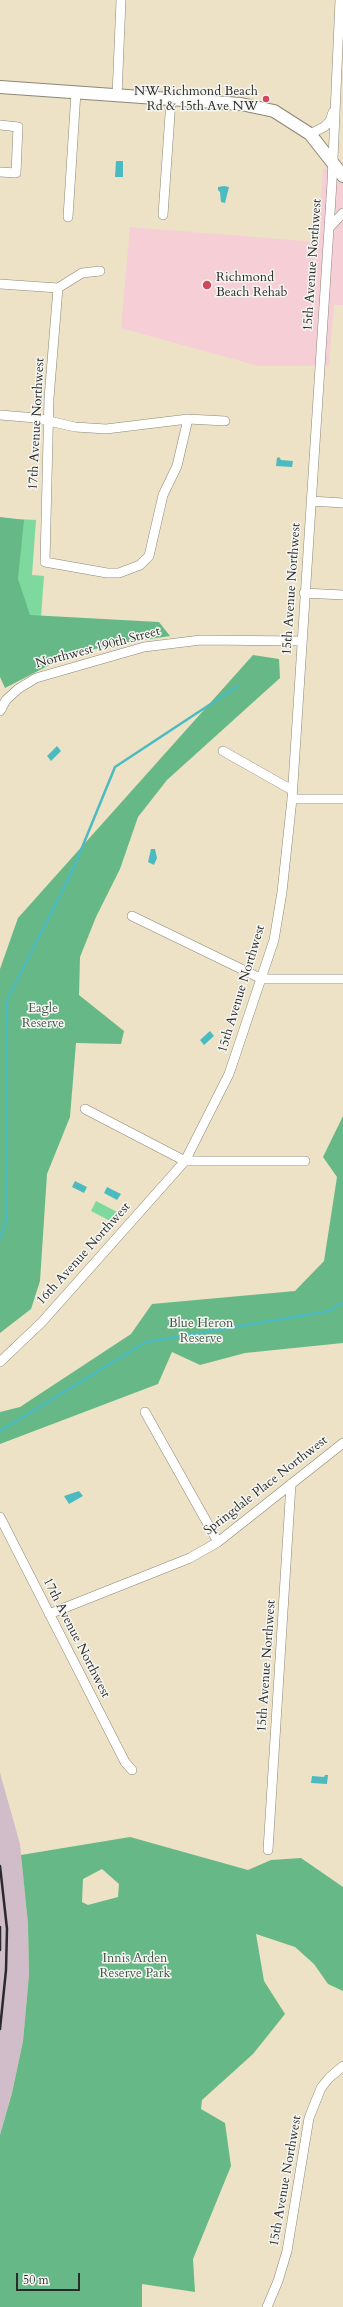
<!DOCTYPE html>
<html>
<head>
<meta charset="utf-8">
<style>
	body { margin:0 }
	#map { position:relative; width:343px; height:2307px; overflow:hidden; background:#ede2c5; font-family:Cardo,serif }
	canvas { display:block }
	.scale { position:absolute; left:16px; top:2273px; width:64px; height:18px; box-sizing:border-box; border:2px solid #2b2b2b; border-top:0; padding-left:5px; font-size:12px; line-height:14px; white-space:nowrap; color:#2b2b2b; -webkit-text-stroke:3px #f6f6f2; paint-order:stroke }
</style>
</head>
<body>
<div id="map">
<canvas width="343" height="2307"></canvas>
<div class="scale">50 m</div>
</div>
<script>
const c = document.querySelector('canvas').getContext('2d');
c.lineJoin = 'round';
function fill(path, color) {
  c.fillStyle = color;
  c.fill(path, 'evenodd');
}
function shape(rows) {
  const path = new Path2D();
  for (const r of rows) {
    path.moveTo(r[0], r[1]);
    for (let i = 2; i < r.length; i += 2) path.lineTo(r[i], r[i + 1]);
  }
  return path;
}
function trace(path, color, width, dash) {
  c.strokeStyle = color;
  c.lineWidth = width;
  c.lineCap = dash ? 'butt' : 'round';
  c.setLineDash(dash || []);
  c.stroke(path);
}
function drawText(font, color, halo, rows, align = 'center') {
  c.font = font + ' Cardo,serif';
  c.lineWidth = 3;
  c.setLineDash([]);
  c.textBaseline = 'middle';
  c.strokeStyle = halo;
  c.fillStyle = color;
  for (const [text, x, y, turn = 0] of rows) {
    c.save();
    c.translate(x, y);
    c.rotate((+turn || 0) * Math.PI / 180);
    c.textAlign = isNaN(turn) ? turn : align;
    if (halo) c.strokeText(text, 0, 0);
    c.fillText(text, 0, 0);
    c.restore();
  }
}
fill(shape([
	[343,164,343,305,334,305,329,366,258,366,121,328,130,227,318,242,323,169]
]), '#f6cfd6');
fill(shape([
	[0,1773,20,1844,28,1924,29,1975,23,2041,12,2093,0,2135]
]), '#d1bdc9');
fill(shape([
	[0,518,36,520,32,575,44,576,41,617,0,614],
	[96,1201,121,1214,116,1224,91,1211]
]), '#7ed99f');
fill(shape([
	[0,517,24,520,18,579,30,615,159,622,170,636,115,644,67,656,5,688,0,677],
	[253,655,279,659,280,678,167,780,138,817,120,869,96,917,80,957,79,995,124,1031,121,1044,76,1043,70,1117,47,1174,40,1281,31,1309,0,1333,0,969,18,918],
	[343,1116,343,1343,245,1353,200,1365,172,1352,158,1384,0,1444,0,1412,20,1407,131,1334,152,1304,295,1291,324,1261,337,1177,323,1157],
	[130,1837,248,1870,271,1860,301,1858,343,1887,343,1991,328,1984,314,1964,295,1947,256,1934,264,1981,285,2014,253,2054,202,2100,201,2109,225,2123,231,2166,193,2259,195,2292,142,2284,142,2307,0,2307,0,2135,12,2093,23,2041,29,1975,28,1924,21,1855],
	[102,1869,119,1884,118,1897,88,1905,82,1902,83,1879]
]), '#66b986');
fill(shape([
	[116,161,123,161,123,177,115,177],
	[224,186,229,187,225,203,221,202,220,192,218,190,218,187],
	[279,457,281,460,293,461,292,467,276,466,277,458],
	[57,746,61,751,51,761,47,756],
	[151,849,155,849,157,858,154,865,148,862],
	[210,1031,214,1036,204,1045,200,1040],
	[75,1181,87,1187,84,1193,72,1187],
	[107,1187,121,1194,117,1200,104,1193],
	[79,1491,83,1496,69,1504,64,1496],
	[325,1775,328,1775,327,1784,311,1783,312,1776,324,1777]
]), '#4cbbc1');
trace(shape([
	[0,1238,6,1222,7,1000,72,872,115,767,238,686],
	[0,1431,146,1342,329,1311,343,1302]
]), '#4cbbc1', 2.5);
const minor = shape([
	[117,96,121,0],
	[0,125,18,127,16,173,0,172],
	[310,134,324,127,330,121,333,112],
	[163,215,171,100],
	[68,217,76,92],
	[329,228,343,213],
	[0,284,58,288,82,273,100,271],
	[58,288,49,398,45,562,107,573,119,573,140,565,149,556,163,495,177,466,188,419],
	[0,415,36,418,75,427,106,429,188,419,225,421],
	[311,501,343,503],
	[304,593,343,595],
	[0,711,6,700,18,689,36,678,144,647,201,640,301,641],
	[223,751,292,790],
	[292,799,343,799],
	[132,916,262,979,343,979],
	[85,1109,185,1161,305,1161],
	[0,1362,42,1322,185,1161,229,1074,274,940,282,892,292,799,332,182,340,0],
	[145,1412,218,1542],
	[0,1517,125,1762,132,1770],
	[49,1614,190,1558,218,1542,343,1443],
	[268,1850,291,1484],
	[267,2307,278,2281,287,2251,309,2118,321,2088,329,2078,343,2066]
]);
const major = shape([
	[0,87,241,104,274,111,310,134,343,176]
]);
trace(minor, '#8c8678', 10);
trace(major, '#8c8678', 14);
trace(minor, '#fff', 9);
trace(major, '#fff', 12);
trace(shape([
	[0,1866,7,1929,6,1970,0,2029],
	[0,1927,0,1950]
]), '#2b2b2b', 2.5);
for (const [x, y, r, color] of [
	[266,99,4,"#d1495b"],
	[207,285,5,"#d1495b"]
]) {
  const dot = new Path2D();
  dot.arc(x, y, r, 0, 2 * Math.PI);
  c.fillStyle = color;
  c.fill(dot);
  trace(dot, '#f6f6f2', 1.5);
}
drawText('13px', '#2b2b2b', '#f6f6f2', [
	["NW Richmond Beach",258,92],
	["Rd & 15th Ave NW",258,107],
	["Richmond",216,278,"left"],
	["Beach Rehab",216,293,"left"]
], 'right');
drawText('13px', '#2b2b2b', '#f6f6f2', [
	["15th Avenue Northwest",313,265,-86],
	["17th Avenue Northwest",37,424,-87],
	["15th Avenue Northwest",292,589,-86],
	["Northwest 190th Street",98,648,-15],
	["15th Avenue Northwest",242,989,-73],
	["16th Avenue Northwest",84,1254,-48],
	["Springdale Place Northwest",266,1486,-38],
	["17th Avenue Northwest",76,1638,63],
	["15th Avenue Northwest",267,1666,-86],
	["15th Avenue Northwest",286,2181,-80]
]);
drawText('13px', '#405648', '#f6f6f2', [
	["Eagle",43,1009],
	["Reserve",43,1024],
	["Blue Heron",201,1324],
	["Reserve",201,1339],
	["Innis Arden",135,1959],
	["Reserve Park",135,1974]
]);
</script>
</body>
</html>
